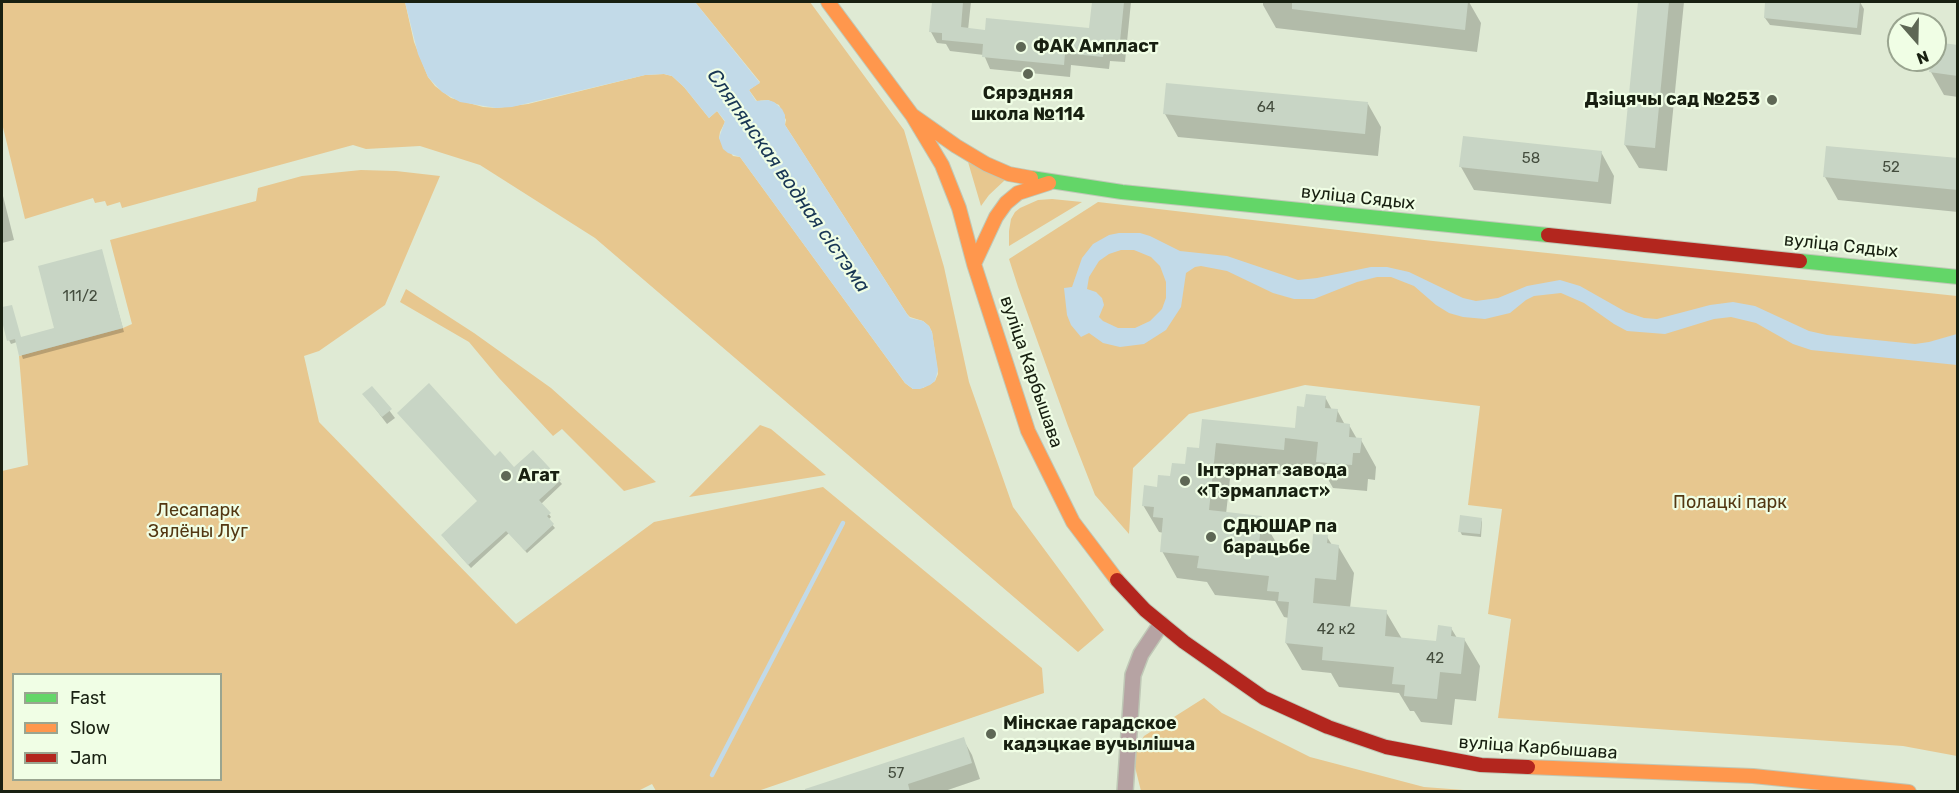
<!DOCTYPE html>
<html>
<head>
<meta charset="utf-8">
<style>
	body { margin:0 }
	#map { position:relative; width:1959px; height:793px; overflow:hidden; background:#dfead4; font-family:Rubik,sans-serif }
	canvas { display:block }
	.frame { position:absolute; inset:0; border:3px solid #182011; pointer-events:none }
	.legend { position:absolute; left:12px; top:673px; width:210px; height:108px; box-sizing:border-box; background:#f0fee5; border:2px solid #9aa590; margin:0; padding:8px 10px; list-style:none; font-size:18px; color:#182011 }
	.legend li { display:flex; align-items:center; gap:12px; height:30px }
	.legend b { width:30px; border:2px solid #9aa590 }
	.north { position:absolute; left:1887px; top:12px; width:60px; height:60px; box-sizing:border-box; background:#f0fee5; border:2px solid #9aa590; border-radius:50%; rotate:160deg; font-size:16px; font-weight:700; line-height:24px; text-align:center; color:#182011 }
	.north::after { content:''; display:block; margin:auto; width:21px; height:27px; background:#5e6755; clip-path:polygon(50% 0,100% 100%,50% 72%,0 100%) }
</style>
</head>
<body>
<div id="map">
<canvas width="1959" height="793"></canvas>
<div class="frame"></div>
<ul class="legend">
<li><b style="height:8px;background:#63d668"></b>Fast</li>
<li><b style="height:8px;background:#ff974d"></b>Slow</li>
<li><b style="height:8px;background:#b3261e"></b>Jam</li>
</ul>
<div class="north">N</div>
</div>
<script>
const c = document.querySelector('canvas').getContext('2d');
c.lineJoin = 'round';
function fill(path, color) {
  c.fillStyle = color;
  c.fill(path, 'evenodd');
}
function shape(rows) {
  const path = new Path2D();
  for (const r of rows) {
    path.moveTo(r[0], r[1]);
    for (let i = 2; i < r.length; i += 2) path.lineTo(r[i], r[i + 1]);
  }
  return path;
}
function trace(path, color, width, dash) {
  c.strokeStyle = color;
  c.lineWidth = width;
  c.lineCap = dash ? 'butt' : 'round';
  c.setLineDash(dash || []);
  c.stroke(path);
}
function drawText(font, color, halo, rows, align = 'center') {
  c.font = font + ' Rubik,sans-serif';
  c.lineWidth = 4.5;
  c.setLineDash([]);
  c.textBaseline = 'middle';
  c.strokeStyle = halo;
  c.fillStyle = color;
  for (const [text, x, y, turn = 0] of rows) {
    c.save();
    c.translate(x, y);
    c.rotate((+turn || 0) * Math.PI / 180);
    c.textAlign = isNaN(turn) ? turn : align;
    if (halo) c.strokeText(text, 0, 0);
    c.fillText(text, 0, 0);
    c.restore();
  }
}
fill(shape([
	[2,2,405,2,414,42,428,77,435,86,451,98,483,107,496,108,528,104,645,75,664,74,672,76,684,87,709,118,717,111,725,122,720,132,719,138,733,156,740,157,905,383,913,389,923,388,935,381,938,374,932,332,929,326,923,321,910,317,907,314,785,125,786,120,779,105,768,100,757,101,749,90,760,82,695,2,810,2,904,130,944,267,969,382,1013,507,1104,630,1078,652,595,238,480,165,420,146,366,149,353,145,122,208,120,202,107,206,105,201,95,203,93,198,25,219,2,123],
	[968,162,1005,180,989,195,981,206],
	[361,170,396,171,440,176,385,305,319,351,304,356,319,422,516,624,654,522,823,487,1042,668,1044,693,758,791,656,791,652,784,636,792,2,791,2,471,28,465,19,356,123,328,132,324,110,240,256,201,258,188,302,176],
	[14,674,220,674,220,780,14,780],
	[1052,199,1082,202,1009,246,1009,231,1011,219,1015,212,1020,208,1038,200],
	[1098,202,1433,241,1957,296,1957,756,1903,746,1498,718,1511,619,1488,614,1502,509,1468,505,1480,406,1305,385,1189,414,1133,468,1129,534,1095,495,1068,426,1018,287,1009,259],
	[406,289,474,333,551,388,656,482,624,491,562,429,553,436,499,378,469,342,400,302],
	[760,425,771,429,826,475,689,497],
	[1204,698,1222,713,1310,757,1424,787,1477,791,1141,791,1135,767,1136,750,1144,736]
]), '#e7c78f');
fill(shape([
	[405,2,695,2,760,83,749,90,756,101,768,100,774,102,782,109,785,115,785,125,907,314,910,318,923,321,929,326,932,332,938,370,935,381,930,385,920,389,913,389,905,383,740,157,728,153,723,149,719,138,725,121,717,111,709,118,684,87,672,76,664,74,645,75,512,107,496,108,460,102,442,92,428,77,418,54],
	[1119,233,1140,233,1150,236,1180,251,1227,256,1298,280,1317,278,1371,267,1387,267,1409,272,1463,298,1476,301,1498,298,1527,286,1560,280,1580,286,1626,312,1644,318,1657,319,1710,305,1733,302,1755,306,1809,331,1827,335,1915,344,1929,342,1957,334,1957,365,1811,350,1793,344,1756,323,1731,317,1714,319,1665,334,1627,331,1614,324,1584,303,1561,293,1534,296,1526,300,1510,313,1485,319,1463,317,1449,313,1436,305,1414,286,1391,277,1377,277,1357,282,1314,299,1294,299,1273,293,1227,271,1201,266,1195,267,1186,273,1181,307,1166,330,1144,344,1120,347,1103,343,1089,333,1081,337,1071,325,1067,315,1064,288,1072,287,1082,258,1093,244,1109,235],
	[1121,250,1134,250,1151,257,1160,266,1166,282,1166,298,1162,309,1150,321,1135,328,1118,328,1103,321,1099,317,1104,305,1102,298,1096,292,1087,289,1089,277,1099,261,1109,254]
]), '#c2dae8');
fill(shape([
	[934,2,971,2,968,30,986,32,1091,29,1094,2,1131,2,1125,62,1110,61,1109,69,1071,65,1070,77,990,69,984,55,950,51,946,44,937,43,931,32],
	[1263,2,1469,2,1481,23,1477,52,1276,28,1263,5],
	[1640,2,1684,2,1667,171,1639,168,1625,145],
	[1767,2,1860,2,1864,9,1861,35,1770,25,1765,18],
	[1935,44,1958,47,1958,97,1944,95,1931,72,1932,60,1935,60],
	[1368,104,1381,127,1378,156,1178,137,1165,114],
	[1601,152,1614,176,1611,204,1474,190,1461,167],
	[1958,160,1958,212,1838,200,1825,177],
	[2,192,14,240,2,243],
	[101,251,124,332,23,359,17,342,11,344,9,340,2,315,2,309,11,306,21,339,56,329],
	[372,388,395,418,387,424,364,394],
	[1325,397,1332,410,1337,410,1345,425,1349,425,1357,439,1361,440,1376,467,1375,480,1368,479,1367,491,1333,488,1321,467,1300,465,1299,476,1231,470,1226,514,1261,517,1277,544,1276,547,1313,551,1327,537,1332,545,1338,546,1354,573,1350,608,1386,612,1402,639,1438,643,1451,628,1457,638,1464,639,1480,666,1476,701,1455,699,1452,725,1421,722,1414,711,1410,711,1399,693,1339,687,1331,673,1302,670,1286,643,1289,618,1284,617,1275,601,1215,595,1207,582,1177,578,1162,551,1164,533,1159,532,1143,505,1158,488,1186,466,1201,450,1204,421,1296,430,1306,408],
	[533,452,562,484,541,504,551,517,548,520,555,528,527,553,509,533,471,568,445,539,478,502,495,458,514,469],
	[1481,519,1482,522,1481,537,1462,535,1460,531],
	[963,739,972,755,980,779,942,792,810,792]
]), '#0003');
trace(shape([
	[712,775,843,523]
]), '#c2dae8', 4.5);
fill(shape([
	[932,2,963,2,961,27,985,30,986,18,1089,28,1092,2,1124,2,1119,51,1104,50,1103,57,1065,53,1064,65,982,57,983,44,942,40,942,33,929,32],
	[1292,2,1468,2,1465,30,1292,9],
	[1638,2,1669,2,1655,148,1624,145],
	[1765,2,1860,2,1857,28,1764,18],
	[1935,42,1958,45,1958,76,1929,72,1931,60,1935,60],
	[1166,83,1368,102,1365,134,1163,114],
	[1463,136,1602,151,1598,182,1459,167],
	[1826,146,1958,158,1958,190,1823,177],
	[102,249,123,328,19,356,15,339,7,341,2,321,2,307,12,305,21,337,54,328,38,266],
	[429,383,495,456,500,451,514,467,533,450,561,480,539,500,551,513,547,516,554,524,525,551,506,531,468,565,441,535,477,501,397,413],
	[372,386,392,409,382,417,362,394],
	[1306,394,1326,396,1325,408,1338,409,1336,422,1350,424,1349,437,1362,438,1360,453,1353,453,1352,465,1316,462,1318,442,1285,438,1284,450,1216,443,1209,510,1262,516,1259,544,1312,549,1313,534,1328,535,1327,543,1339,545,1336,580,1315,578,1313,603,1387,610,1385,636,1436,641,1438,625,1452,627,1451,636,1465,638,1461,674,1440,672,1437,699,1404,696,1405,685,1392,684,1394,667,1322,660,1323,647,1285,643,1289,602,1278,601,1279,592,1267,591,1269,576,1197,568,1199,556,1160,552,1163,518,1153,517,1154,507,1142,506,1144,485,1157,487,1158,475,1170,476,1172,463,1185,464,1187,447,1199,448,1202,419,1295,428,1297,406,1304,407],
	[1460,515,1482,518,1480,534,1458,532],
	[964,737,972,763,908,784,910,792,805,792,805,789]
]), '#c8d5c5');
const street = shape([
	[1125,792,1133,675,1141,654,1161,624]
]);
const fast = shape([
	[1031,178,1122,192,1548,235],
	[1800,261,1958,277]
]);
const slow = shape([
	[828,2,912,115,956,146,986,164,1009,174,1031,178],
	[912,115,942,165,959,208,974,264,1028,431,1073,522,1117,580],
	[974,264,996,217,1006,203,1018,193,1049,183],
	[1528,767,1753,776,1909,792]
]);
const jam = shape([
	[1548,235,1800,261],
	[1117,580,1145,610,1184,642,1264,698,1328,727,1386,747,1481,765,1528,767]
]);
trace(street, '#bfc8b6', 18);
trace(fast, '#bfc8b6', 16);
trace(slow, '#bfc8b6', 16);
trace(jam, '#bfc8b6', 16);
trace(street, '#b6a3a3', 15);
trace(fast, '#63d668', 14);
trace(slow, '#ff974d', 14);
trace(jam, '#b3261e', 14);
for (const [x, y, r, color] of [
	[1021,47,6,"#5e6755"],
	[1028,74,6,"#5e6755"],
	[1772,100,6,"#5e6755"],
	[506,476,6,"#5e6755"],
	[1185,481,6,"#5e6755"],
	[1211,537,6,"#5e6755"],
	[991,734,6,"#5e6755"]
]) {
  const dot = new Path2D();
  dot.arc(x, y, r, 0, 2 * Math.PI);
  c.fillStyle = color;
  c.fill(dot);
  trace(dot, '#f0fee5', 2);
}
drawText('15px', '#444d3e', null, [
	["64",1266,108],
	["58",1531,159],
	["52",1891,168],
	["111/2",80,297],
	["42 к2",1336,630],
	["42",1435,659],
	["57",896,774]
]);
drawText('bold 18px', '#182011', '#f0fee5', [
	["ФАК Ампласт",1033,47],
	["Сярэдняя",1028,94,"center"],
	["школа №114",1028,115,"center"],
	["Дзіцячы сад №253",1760,100,"right"],
	["Інтэрнат завода",1197,471],
	["«Тэрмапласт»",1197,492],
	["Агат",518,476],
	["СДЮШАР па",1223,527],
	["барацьбе",1223,548],
	["Мінскае гарадское",1003,724],
	["кадэцкае вучылішча",1003,745]
], 'left');
drawText('18px', '#182011', '#f0fee5', [
	["вуліца Сядых",1358,198,6],
	["вуліца Сядых",1841,246,6],
	["вуліца Карбышава",1031,372,71],
	["вуліца Карбышава",1538,748,4]
]);
drawText('18px', '#533712', '#f0fee5', [
	["Полацкі парк",1730,503],
	["Лесапарк",198,511],
	["Зялёны Луг",198,532]
]);
drawText('italic 20px', '#183654', '#f0fee5', [
	["Сляпянская водная сістэма",788,181,55]
]);
</script>
</body>
</html>
